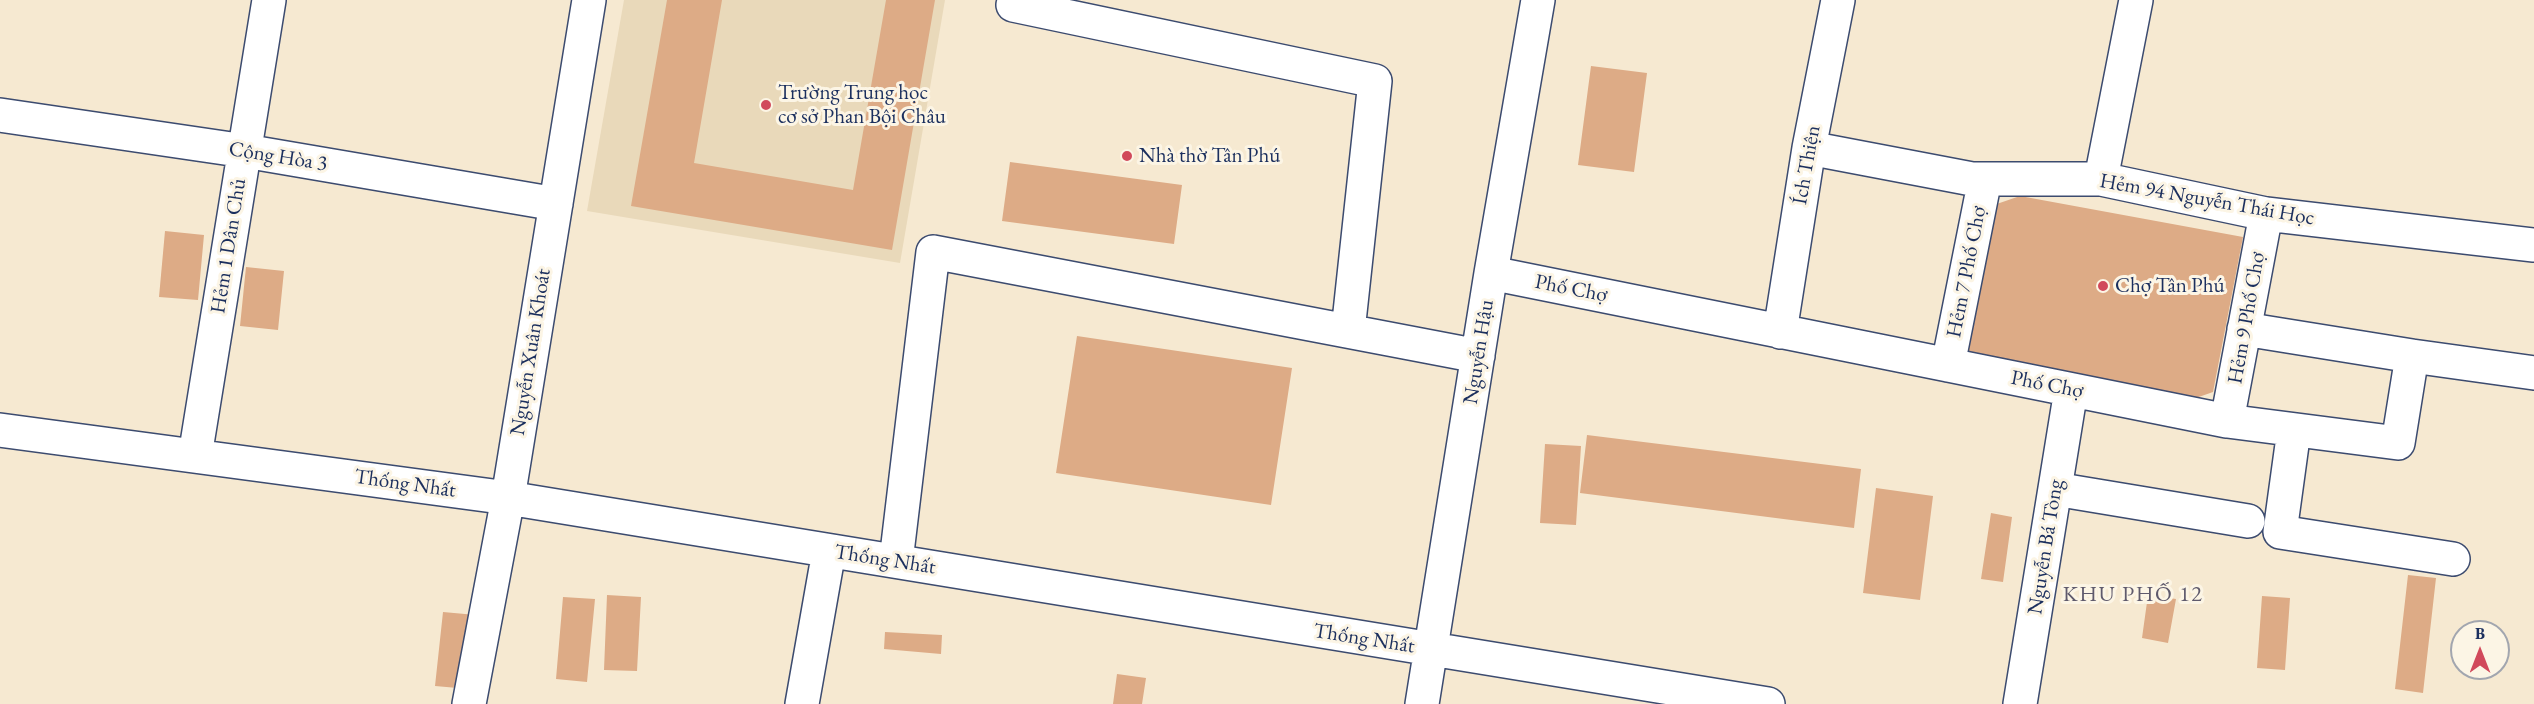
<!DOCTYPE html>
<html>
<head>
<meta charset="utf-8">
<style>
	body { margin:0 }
	#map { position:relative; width:2534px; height:704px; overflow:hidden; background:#f6e9d1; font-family:"EB Garamond",serif }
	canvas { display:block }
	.north { position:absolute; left:2450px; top:620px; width:60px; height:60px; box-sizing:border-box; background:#fcf5e5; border:2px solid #a2a6af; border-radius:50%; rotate:0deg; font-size:16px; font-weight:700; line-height:24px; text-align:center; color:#1b2f5e }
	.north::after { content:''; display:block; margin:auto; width:21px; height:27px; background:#d1495b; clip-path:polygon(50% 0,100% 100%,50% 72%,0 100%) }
</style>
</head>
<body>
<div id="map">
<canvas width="2534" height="704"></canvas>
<div class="north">B</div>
</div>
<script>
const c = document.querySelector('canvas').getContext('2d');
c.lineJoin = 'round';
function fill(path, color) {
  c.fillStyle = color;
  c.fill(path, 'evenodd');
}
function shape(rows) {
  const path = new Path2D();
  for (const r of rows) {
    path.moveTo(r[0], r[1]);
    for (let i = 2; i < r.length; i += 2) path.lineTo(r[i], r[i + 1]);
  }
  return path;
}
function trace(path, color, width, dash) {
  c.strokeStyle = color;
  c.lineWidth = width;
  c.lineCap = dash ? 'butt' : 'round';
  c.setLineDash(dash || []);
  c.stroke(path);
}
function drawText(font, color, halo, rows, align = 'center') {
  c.font = font + ' "EB Garamond",serif';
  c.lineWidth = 6;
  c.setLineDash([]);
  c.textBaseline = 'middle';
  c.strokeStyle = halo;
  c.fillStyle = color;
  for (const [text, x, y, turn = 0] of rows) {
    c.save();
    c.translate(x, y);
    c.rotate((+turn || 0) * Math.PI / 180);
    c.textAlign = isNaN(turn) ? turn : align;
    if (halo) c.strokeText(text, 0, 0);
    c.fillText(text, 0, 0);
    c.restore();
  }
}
fill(shape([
	[624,0,945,0,900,263,587,211]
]), '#e9d9ba');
fill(shape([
	[667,0,722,0,694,163,853,190,886,0,935,0,892,250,631,206],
	[1591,66,1647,73,1634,172,1578,165],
	[1010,162,1182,185,1174,244,1002,221],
	[2020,196,2243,237,2213,392,2193,399,1970,358,1963,334,1988,207],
	[165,231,204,235,198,300,159,297],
	[246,267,284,271,278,330,240,326],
	[1077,336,1292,368,1271,505,1056,473],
	[1587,435,1861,469,1854,528,1580,493],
	[1545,444,1581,446,1576,525,1540,523],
	[1876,488,1933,496,1920,600,1863,593],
	[1991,513,2012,517,2003,582,1981,579],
	[2408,575,2436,578,2423,693,2395,689],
	[607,595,641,597,637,671,604,670],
	[2148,595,2176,599,2168,643,2142,638],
	[2262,596,2290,598,2285,670,2257,668],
	[563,597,595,599,587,682,556,679],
	[443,612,476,615,469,689,435,686],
	[885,632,942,635,941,654,884,649],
	[1117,674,1146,678,1142,704,1113,704]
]), '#ddab86');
const minor = shape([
	[1013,5,1375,81,1348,331],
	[0,115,245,151,556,204],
	[1809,148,1972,179,2101,179,2266,214,2534,245],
	[2101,179,2136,0],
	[1491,273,2227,421,2398,443,2412,356,2534,373],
	[2244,329,2412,356],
	[1780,332,1809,148,1838,0],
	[1948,365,1985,179],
	[2227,421,2266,214],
	[0,430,508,498,1768,704],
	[2294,430,2280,532,2453,559],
	[195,456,269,0],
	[2055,489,2248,521],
	[896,561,933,252,1478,356],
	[469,704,508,498,589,0],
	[802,704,829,551],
	[1422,704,1491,273,1538,0],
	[2020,704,2071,390]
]);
trace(minor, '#3c4b6f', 36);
trace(minor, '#fff', 33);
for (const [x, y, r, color] of [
	[766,105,6,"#d1495b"],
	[1127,156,6,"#d1495b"],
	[2103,286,6,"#d1495b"]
]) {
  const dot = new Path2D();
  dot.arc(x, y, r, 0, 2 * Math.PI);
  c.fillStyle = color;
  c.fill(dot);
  trace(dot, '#fcf5e5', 2);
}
drawText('21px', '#1b2f5e', '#fcf5e5', [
	["Trường Trung học",778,93],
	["cơ sở Phan Bội Châu",778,117],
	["Nhà thờ Tân Phú",1139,156],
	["Chợ Tân Phú",2115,286]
], 'left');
drawText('21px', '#1b2f5e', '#fcf5e5', [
	["Cộng Hòa 3",278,157,9],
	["Ích Thiện",1807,165,-80],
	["Hẻm 94 Nguyễn Thái Học",2207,200,10],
	["Hẻm 1 Dân Chủ",229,246,-81],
	["Hẻm 7 Phố Chợ",1967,272,-79],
	["Phố Chợ",1571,289,11],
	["Hẻm 9 Phố Chợ",2247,318,-80],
	["Nguyễn Xuân Khoát",531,352,-81],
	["Nguyễn Hậu",1479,352,-81],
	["Phố Chợ",2047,385,11],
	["Thống Nhất",405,484,8],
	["Nguyễn Bá Tòng",2046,547,-81],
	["Thống Nhất",885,560,9],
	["Thống Nhất",1364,639,9]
]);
c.letterSpacing = '1.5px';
drawText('22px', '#5f5a6c', '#fcf5e5', [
	["KHU PHỐ 12",2133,595]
]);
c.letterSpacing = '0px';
</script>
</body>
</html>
